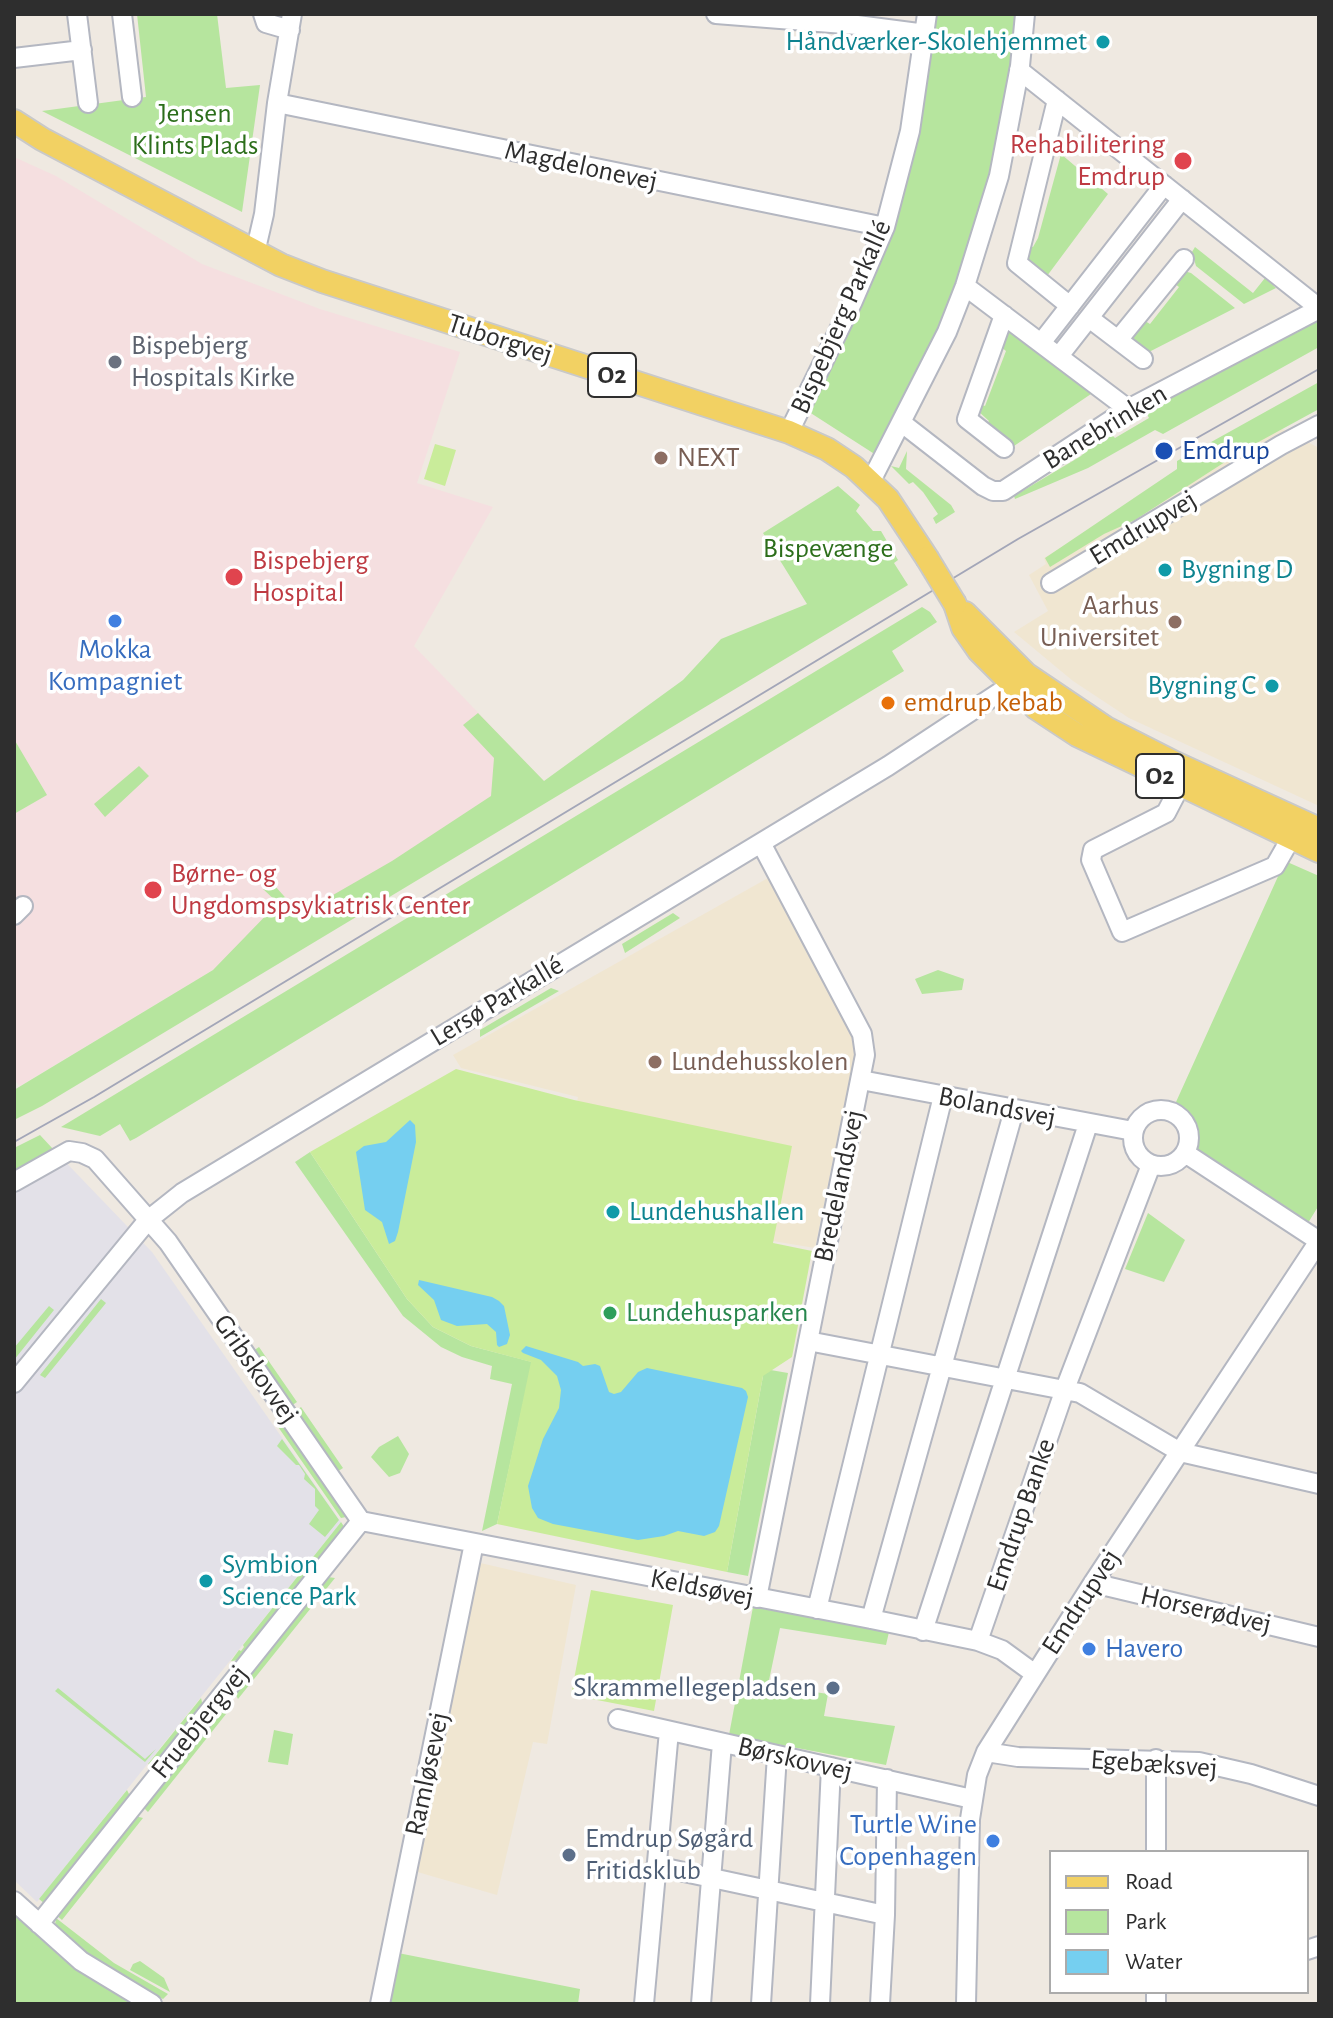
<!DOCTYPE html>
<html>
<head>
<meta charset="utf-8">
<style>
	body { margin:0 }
	#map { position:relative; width:1333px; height:2018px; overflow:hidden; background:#efe9e1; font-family:"Alegreya Sans",sans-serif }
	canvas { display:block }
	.frame { position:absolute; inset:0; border:16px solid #2e2e2e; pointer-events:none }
	.legend { position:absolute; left:1049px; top:1850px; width:260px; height:144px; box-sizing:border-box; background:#fff; border:2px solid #ababab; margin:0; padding:10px 14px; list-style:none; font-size:24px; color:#2e2e2e }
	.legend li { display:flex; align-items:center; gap:16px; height:40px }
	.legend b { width:40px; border:2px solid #ababab }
</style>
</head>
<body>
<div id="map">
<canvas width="1333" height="2018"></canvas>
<div class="frame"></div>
<ul class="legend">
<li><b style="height:10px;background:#f2d163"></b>Road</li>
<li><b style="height:22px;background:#b6e59e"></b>Park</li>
<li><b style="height:22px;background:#75cff0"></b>Water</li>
</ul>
</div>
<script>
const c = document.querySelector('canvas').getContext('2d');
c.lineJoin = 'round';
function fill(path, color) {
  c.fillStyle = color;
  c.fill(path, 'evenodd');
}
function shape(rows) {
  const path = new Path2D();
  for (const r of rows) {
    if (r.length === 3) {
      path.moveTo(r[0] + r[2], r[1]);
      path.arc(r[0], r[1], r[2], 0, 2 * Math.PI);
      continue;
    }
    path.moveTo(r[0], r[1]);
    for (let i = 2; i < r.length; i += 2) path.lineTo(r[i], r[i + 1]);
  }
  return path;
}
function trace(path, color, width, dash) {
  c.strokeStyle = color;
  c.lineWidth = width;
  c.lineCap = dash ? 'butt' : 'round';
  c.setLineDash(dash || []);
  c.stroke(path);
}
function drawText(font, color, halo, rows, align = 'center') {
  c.font = font + ' "Alegreya Sans",sans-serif';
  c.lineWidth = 7;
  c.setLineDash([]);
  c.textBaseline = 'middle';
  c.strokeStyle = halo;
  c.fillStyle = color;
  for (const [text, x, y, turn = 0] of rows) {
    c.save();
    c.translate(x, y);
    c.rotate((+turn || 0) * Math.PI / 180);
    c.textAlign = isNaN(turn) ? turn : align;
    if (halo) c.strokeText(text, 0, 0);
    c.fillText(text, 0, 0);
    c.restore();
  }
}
fill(shape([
	[53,1149,152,1252,341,1522,37,1902,14,1880,14,1171]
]), '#e3e1e8');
fill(shape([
	[1273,424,1319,448,1319,806,1129,718,1073,681,1014,632,1048,611,1029,575,1046,564,1044,558,1176,478],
	[768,878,857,1043,815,1248,658,1222,568,1149,578,1097,461,1068,453,1055],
	[476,1562,576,1585,547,1744,533,1742,497,1895,414,1871]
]), '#f0e6d1');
fill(shape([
	[14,157,56,176,202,264,320,309,460,352,417,483,493,507,414,646,544,781,213,970,20,1086,14,1080]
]), '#f5dfe0');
fill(shape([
	[137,14,217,14,226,88,260,85,242,212,42,111,146,97],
	[932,14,1017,14,1016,44,994,170,961,285,876,455,806,410,853,320],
	[1061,154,1108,194,1047,276,1024,259,1028,245,1033,247,1038,238],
	[1195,247,1253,293,1265,278,1276,288,1244,304,1196,266,1192,252],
	[1184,271,1191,273,1235,308,1147,353,1130,339,1145,321,1150,324,1179,287,1175,284],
	[1319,317,1319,347,1163,434,1155,430,1088,468,1015,499,1014,496,1081,456,1107,430,1115,438,1149,418,1142,405],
	[1004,326,1091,394,1014,446,984,426,989,421,978,411,980,404,985,406,1006,351,1001,347],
	[1319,382,1319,409,1242,451,1135,520,1104,534,1050,567,1045,558,1177,469,1177,461],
	[907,451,906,469,951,505,955,512,936,524,933,518,938,514,923,492,913,482,909,484,891,466,899,468],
	[838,486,860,505,856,511,873,531,881,531,898,560,894,563,908,585,42,1106,14,1120,14,1090,213,970,278,903,263,889,275,886,300,914,392,861,491,796,494,758,463,725,478,713,544,781,683,680,721,639,807,604,763,533],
	[922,607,930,612,937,622,892,651,904,671,136,1138,130,1141,120,1124,100,1136,61,1127],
	[14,739,47,795,14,814],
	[139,766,149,776,105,817,94,804],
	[1285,861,1319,876,1319,1205,1308,1223,1197,1151,1196,1123,1190,1113,1176,1102],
	[673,913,680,918,625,953,622,944],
	[938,970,964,979,962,990,922,994,915,979],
	[551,988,559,991,480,1037,480,1030],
	[40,1135,53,1149,14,1171,14,1148],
	[310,1152,407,1299,433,1327,471,1346,532,1362,497,1524,482,1531,512,1384,490,1379,492,1366,462,1357,441,1347,403,1316,295,1162],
	[1148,1213,1185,1240,1164,1282,1125,1269],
	[101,1299,106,1303,45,1378,40,1375],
	[49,1306,54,1310,14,1360,14,1348],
	[259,1347,297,1402,291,1406,253,1351],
	[759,1368,788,1373,748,1576,727,1572,763,1376],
	[301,1407,343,1468,337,1472,296,1411],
	[282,1420,343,1509,346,1517,341,1518,274,1421],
	[398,1436,409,1454,400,1473,389,1477,371,1457,379,1447],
	[282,1439,339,1520,325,1537,309,1524,319,1510,315,1506,315,1489,304,1479,305,1474,299,1465,296,1465,277,1446],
	[341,1522,345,1528,239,1660,231,1661,239,1650,241,1651,244,1647,243,1645],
	[328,1577,335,1578,238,1699,235,1693],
	[753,1607,889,1632,886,1645,780,1628,768,1685,828,1694,824,1716,895,1726,886,1765,729,1735],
	[58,1688,145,1759,156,1749,145,1762,55,1691],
	[201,1698,203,1706,157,1764,150,1765,148,1764],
	[227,1702,234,1704,148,1812,143,1807],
	[274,1730,293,1734,288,1765,268,1762],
	[127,1790,130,1796,45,1904,39,1899],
	[135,1816,143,1818,62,1920,56,1915],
	[14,1914,66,1962,131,2004,14,2004],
	[56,1918,114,1963,168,1994,163,1999,146,1991,96,1960,59,1932,55,1925],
	[398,1953,580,1989,578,2004,388,2004],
	[140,1961,164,1978,170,1992,130,1970,133,1964]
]), '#b6e59e');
fill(shape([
	[435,444,456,450,445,486,424,479],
	[456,1069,574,1100,792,1146,773,1243,812,1251,792,1357,763,1376,727,1572,497,1524,531,1362,471,1346,433,1327,407,1299,310,1152],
	[591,1590,673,1605,654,1711,571,1695]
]), '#c9ec9a');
fill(shape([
	[410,1120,415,1125,416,1142,398,1232,395,1241,389,1244,382,1222,365,1210,356,1152,364,1146,386,1142],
	[419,1280,492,1297,499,1301,504,1306,510,1335,507,1344,499,1347,497,1345,496,1332,487,1324,457,1326,441,1320,434,1300,418,1285],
	[526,1346,578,1362,583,1366,595,1364,600,1366,609,1392,614,1394,621,1392,638,1372,647,1368,742,1388,746,1391,748,1397,719,1526,715,1532,704,1536,678,1531,664,1536,638,1540,553,1524,538,1518,532,1508,528,1486,543,1439,559,1408,561,1390,557,1376,541,1360,523,1353,521,1351]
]), '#75cff0');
const minor = shape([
	[77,14,88,103],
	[122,14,132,97],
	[263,14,266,23,290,30],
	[716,14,857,25,926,34],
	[14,58,82,50],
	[1019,70,1319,308],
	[1057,100,1017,263,1070,306],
	[277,103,885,227],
	[255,253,264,214,277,103,292,14],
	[965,286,1128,409],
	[1004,315,967,419,1004,448],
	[1089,318,1143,359],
	[1118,340,1184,259],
	[1041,343,1164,185],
	[1059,356,1182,199],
	[902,423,983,486,993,491,1003,491,1128,409,1319,309],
	[789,432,853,301,885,227,910,131,927,14],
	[871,481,947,332,965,286,999,176,1020,66,1025,14],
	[1051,583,1281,445,1319,425],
	[1180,786,1166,813,1093,850,1091,860,1122,932,1275,866,1291,838],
	[14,915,23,906],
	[861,1080,1133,1131],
	[1161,1138,28],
	[1185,1153,1319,1241],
	[14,1182,69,1151,82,1153,95,1159,168,1242,361,1521],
	[808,1341,1080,1393,1180,1452,1319,1484],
	[14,1383,148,1220,182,1193,888,766,1023,677],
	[361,1521,871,1619,978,1641,1002,1650,1035,1674],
	[1093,1583,1319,1637],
	[757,1598,865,1055,862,1034,761,843],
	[817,1609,943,1096],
	[871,1619,1014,1110],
	[923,1631,1088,1124],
	[978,1641,1065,1389,1151,1165],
	[618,1719,972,1799],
	[986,1752,1018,1757,1199,1762,1251,1774,1319,1796],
	[1156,1852,1156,1759],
	[656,1866,885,1915],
	[14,1901,81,1961,152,2004],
	[39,1924,361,1521],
	[1307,1950,1319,1946],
	[380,2004,474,1543],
	[644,2004,669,1731],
	[701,2004,722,1743],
	[761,2004,777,1755],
	[820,2004,831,1767],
	[880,2004,885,1915,887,1779],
	[966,2004,970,1819,977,1775,986,1752,1093,1583,1319,1241],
	[1156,2004,1156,1992]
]);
const major = shape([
	[14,121,42,139,281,265,322,281,789,432,827,449,854,467,888,499,927,558],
	[955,604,963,628,979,651,1036,708,1077,735,1319,851],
	[965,613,1026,674,1106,728,1175,763,1319,829]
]);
trace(minor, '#b4b7c1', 22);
trace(major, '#c9c9c9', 26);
trace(minor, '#fff', 18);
trace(major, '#f2d163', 22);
trace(shape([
	[14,1142,94,1097,1018,539,1319,369]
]), '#a3a6b8', 2);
const majorBridge = shape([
	[927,558,955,604]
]);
trace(majorBridge, '#c9c9c9', 26, []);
trace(majorBridge, '#f2d163', 22);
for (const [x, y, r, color] of [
	[1103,42,8,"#0f9aa8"],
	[1183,161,10,"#e0444e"],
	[115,362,8,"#6b7280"],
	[1164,451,10,"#1a4fb4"],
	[661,458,8,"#8d6e63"],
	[1165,570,8,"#0f9aa8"],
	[234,577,10,"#e0444e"],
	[115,621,8,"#3f7fe0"],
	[1175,622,8,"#8d6e63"],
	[1272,686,8,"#0f9aa8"],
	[888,703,8,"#e8710a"],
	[153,890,10,"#e0444e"],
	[655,1062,8,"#8d6e63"],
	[613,1212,8,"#0f9aa8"],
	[610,1313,8,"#2e9e5b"],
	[206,1581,8,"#0f9aa8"],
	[1089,1649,8,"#3f7fe0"],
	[833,1688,8,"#5c6f8a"],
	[993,1841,8,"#3f7fe0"],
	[569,1855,8,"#5c6f8a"]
]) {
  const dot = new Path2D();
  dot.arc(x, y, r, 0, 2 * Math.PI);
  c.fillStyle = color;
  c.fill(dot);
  trace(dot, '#fff', 3);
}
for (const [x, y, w] of [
	[612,375,48],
	[1160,776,48]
]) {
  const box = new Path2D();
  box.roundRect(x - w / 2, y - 22, w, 44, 6);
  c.fillStyle = '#fff';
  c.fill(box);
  trace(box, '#2e2e2e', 2);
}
drawText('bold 26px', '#2e2e2e', null, [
	["O2",612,375],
	["O2",1160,776]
]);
drawText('28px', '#0d838f', '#fff', [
	["Håndværker-Skolehjemmet",1087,42,"right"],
	["Bygning D",1181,570],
	["Bygning C",1256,686,"right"],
	["Lundehushallen",629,1212],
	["Symbion",222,1565],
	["Science Park",222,1597]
], 'left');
drawText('28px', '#2c6e1b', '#fff', [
	["Jensen",195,114],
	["Klints Plads",195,146],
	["Bispevænge",828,549]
]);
drawText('28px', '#be3a42', '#fff', [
	["Rehabilitering",1165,145,"right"],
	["Emdrup",1165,177,"right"],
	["Bispebjerg",252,561],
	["Hospital",252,593],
	["Børne- og",171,874],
	["Ungdomspsykiatrisk Center",171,906]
], 'left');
drawText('28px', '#2e2e2e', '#fff', [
	["Magdelonevej",581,166,12],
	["Bispebjerg Parkallé",841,317,-66],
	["Tuborgvej",500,339,18],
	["Banebrinken",1105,427,-31],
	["Emdrupvej",1143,528,-31],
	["Lersø Parkallé",497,1001,-31],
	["Bolandsvej",997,1107,11],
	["Bredelandsvej",839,1186,-78],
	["Gribskovvej",256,1369,55],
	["Emdrup Banke",1021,1515,-71],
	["Keldsøvej",702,1588,11],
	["Emdrupvej",1081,1602,-57],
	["Horserødvej",1206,1610,13],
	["Fruebjergvej",200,1722,-51],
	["Børskovvej",795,1759,13],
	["Egebæksvej",1154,1764,4],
	["Ramløsevej",427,1774,-78]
]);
drawText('28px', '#5b616d', '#fff', [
	["Bispebjerg",131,346],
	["Hospitals Kirke",131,378]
], 'left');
drawText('28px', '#164399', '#fff', [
	["Emdrup",1182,451]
], 'left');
drawText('28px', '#785e54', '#fff', [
	["NEXT",677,458],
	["Aarhus",1159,606,"right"],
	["Universitet",1159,638,"right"],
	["Lundehusskolen",671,1062]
], 'left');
drawText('28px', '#366cbe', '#fff', [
	["Mokka",115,650],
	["Kompagniet",115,682],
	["Havero",1105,1649,"left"],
	["Turtle Wine",977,1825,"right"],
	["Copenhagen",977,1857,"right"]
]);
drawText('28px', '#c56008', '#fff', [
	["emdrup kebab",904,703]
], 'left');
drawText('28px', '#27864d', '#fff', [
	["Lundehusparken",626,1313]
], 'left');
drawText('28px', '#4e5e75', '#fff', [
	["Skrammellegepladsen",817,1688],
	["Emdrup Søgård",585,1839,"left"],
	["Fritidsklub",585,1871,"left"]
], 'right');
</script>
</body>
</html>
